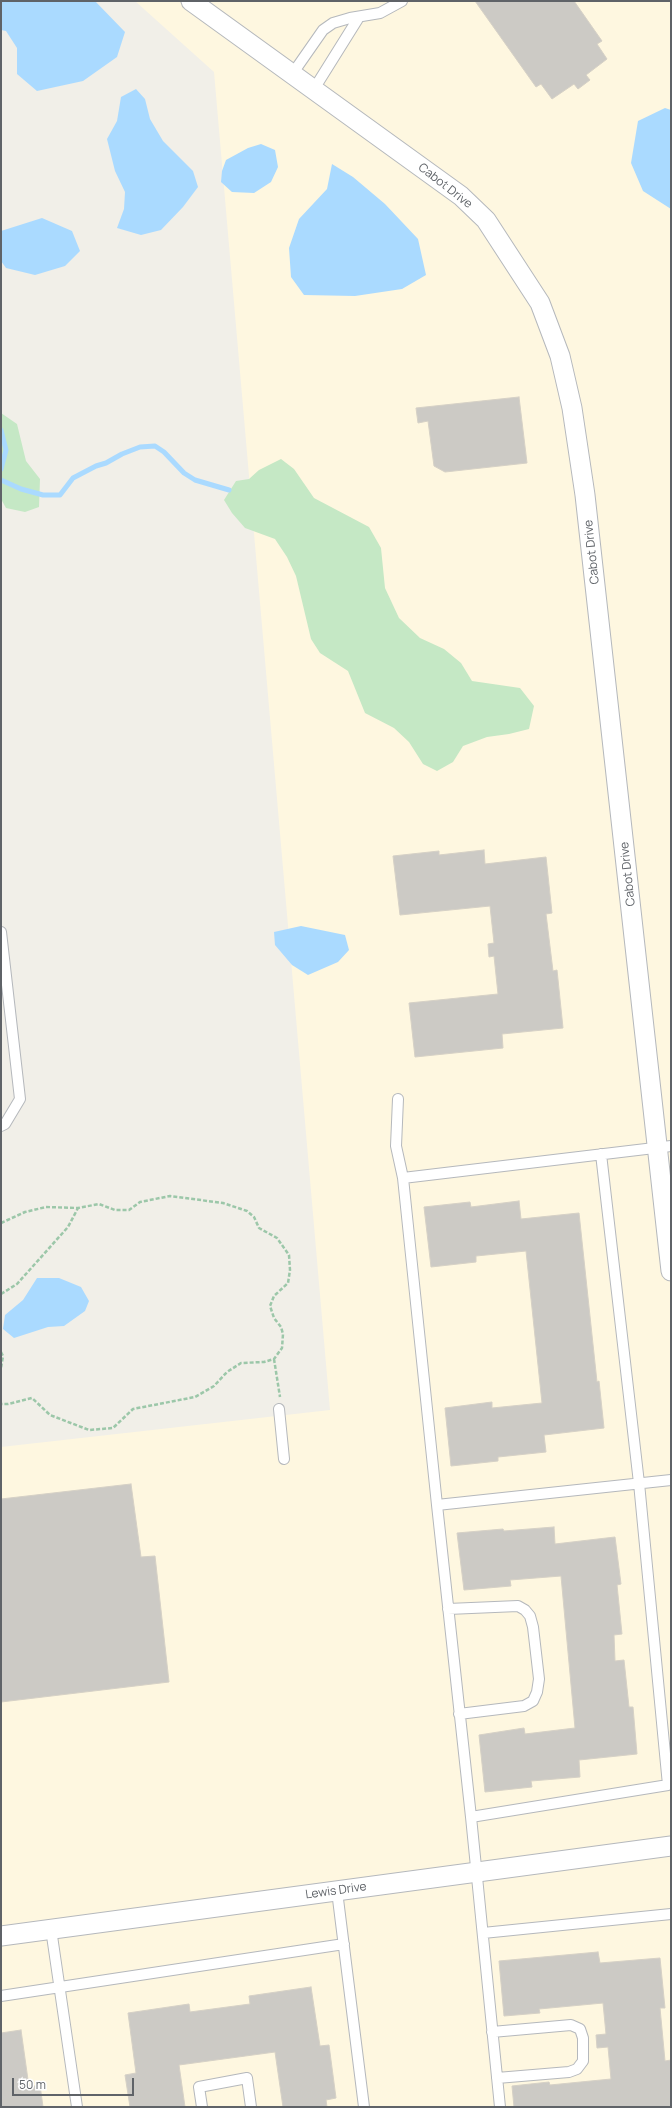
<!DOCTYPE html>
<html>
<head>
<meta charset="utf-8">
<style>
	body { margin:0 }
	#map { position:relative; width:672px; height:2108px; overflow:hidden; background:#f1efe8; font-family:Manrope,sans-serif }
	canvas { display:block }
	.frame { position:absolute; inset:0; border:2px solid #5f6368; pointer-events:none }
	.scale { position:absolute; left:12px; top:2078px; width:122px; height:18px; box-sizing:border-box; border:2px solid #5f6368; border-top:0; padding-left:5px; font-size:12px; line-height:14px; white-space:nowrap; color:#5f6368; -webkit-text-stroke:3px #fff; paint-order:stroke }
</style>
</head>
<body>
<div id="map">
<canvas width="672" height="2108"></canvas>
<div class="frame"></div>
<div class="scale">50 m</div>
</div>
<script>
const c = document.querySelector('canvas').getContext('2d');
c.lineJoin = 'round';
function fill(path, color) {
  c.fillStyle = color;
  c.fill(path, 'evenodd');
}
function shape(rows) {
  const path = new Path2D();
  for (const r of rows) {
    path.moveTo(r[0], r[1]);
    for (let i = 2; i < r.length; i += 2) path.lineTo(r[i], r[i + 1]);
  }
  return path;
}
function trace(path, color, width, dash) {
  c.strokeStyle = color;
  c.lineWidth = width;
  c.lineCap = dash ? 'butt' : 'round';
  c.setLineDash(dash || []);
  c.stroke(path);
}
function drawText(font, color, halo, rows, align = 'center') {
  c.font = font + ' Manrope,sans-serif';
  c.lineWidth = 3;
  c.setLineDash([]);
  c.textBaseline = 'middle';
  c.strokeStyle = halo;
  c.fillStyle = color;
  for (const [text, x, y, turn = 0] of rows) {
    c.save();
    c.translate(x, y);
    c.rotate((+turn || 0) * Math.PI / 180);
    c.textAlign = isNaN(turn) ? turn : align;
    if (halo) c.strokeText(text, 0, 0);
    c.fillText(text, 0, 0);
    c.restore();
  }
}
fill(shape([
	[135,1,671,1,671,2107,1,2107,1,1447,330,1410,214,72]
]), '#fef7e0');
fill(shape([
	[1,413,17,424,26,461,40,479,39,507,25,512,6,508,1,499],
	[281,459,294,469,314,498,369,527,381,548,385,588,399,618,420,638,444,649,461,663,472,681,520,688,534,706,529,729,509,734,487,737,463,746,453,762,437,771,423,764,409,742,394,728,365,713,348,671,320,653,311,639,296,576,287,557,275,539,245,528,232,513,224,500,236,481,249,479,259,470]
]), '#c5e8c5');
fill(shape([
	[1,1,95,1,125,32,117,57,83,81,37,91,17,74,17,48,6,31,1,30],
	[136,89,145,99,150,119,163,141,193,171,198,187,183,207,161,230,141,235,117,228,124,209,125,192,115,171,107,139,117,121,121,97],
	[665,108,671,110,671,209,643,191,631,163,638,121],
	[261,144,275,150,278,167,271,182,254,193,232,192,221,182,222,171,226,160,248,148],
	[332,164,353,177,385,204,418,239,426,275,402,289,355,296,304,295,291,277,289,248,299,219,327,189],
	[42,218,72,231,80,251,65,266,35,275,6,268,1,261,1,231],
	[301,926,345,935,349,950,338,962,308,975,292,965,275,945,274,932],
	[37,1278,59,1278,81,1287,89,1301,85,1311,64,1326,48,1327,14,1338,3,1329,5,1315,23,1300]
]), '#aadaff');
trace(shape([
	[1,430,6,450,1,469],
	[1,480,21,489,43,495,60,495,73,478,96,466,106,463,122,454,140,447,155,446,164,452,184,473,195,480,229,490]
]), '#aadaff', 5);
const building = shape([
	[475,1,574,1,602,41,597,44,607,59,586,75,590,80,578,89,574,84,552,99,541,84,536,87,475,1],
	[519,397,527,463,445,472,434,466,428,421,418,423,416,408,519,397],
	[484,850,485,864,546,857,552,913,546,914,553,971,557,970,563,1028,502,1034,503,1048,415,1057,409,1003,498,994,494,956,489,957,488,944,494,943,490,906,400,915,393,856,439,851,439,855,484,850],
	[519,1201,521,1219,579,1213,597,1382,599,1381,604,1428,544,1435,546,1452,498,1457,498,1461,451,1466,445,1408,492,1402,492,1408,542,1403,526,1251,476,1256,476,1262,431,1267,424,1207,470,1202,471,1207,519,1201],
	[131,1484,141,1557,155,1556,169,1682,1,1702,1,1499,131,1484],
	[554,1527,555,1544,615,1537,621,1584,617,1585,622,1634,614,1635,615,1661,624,1660,629,1707,633,1707,637,1754,579,1760,580,1777,531,1781,532,1787,485,1792,479,1735,524,1728,525,1734,575,1728,561,1576,510,1580,511,1586,464,1590,457,1533,503,1529,504,1531,554,1527],
	[598,1952,600,1963,660,1958,665,2008,660,2008,665,2061,671,2060,671,2107,514,2107,512,2086,549,2082,550,2085,611,2079,608,2047,597,2048,596,2035,606,2034,603,2003,539,2009,540,2013,504,2016,499,1961,598,1952],
	[311,1987,320,2046,329,2045,336,2098,326,2100,327,2107,283,2107,275,2052,179,2065,185,2107,130,2107,125,2075,136,2073,128,2013,189,2004,190,2012,250,2004,249,1996,311,1987],
	[21,2030,29,2087,40,2085,43,2107,1,2107,1,2033,21,2030]
]);
fill(building, '#cccac5');
trace(building, '#d6d1c6', 1);
const service = shape([
	[293,73,323,30,333,23,350,18,380,13,402,1],
	[314,89,359,17],
	[1,932,20,1099,5,1124,1,1126],
	[398,1099,396,1146,403,1178],
	[671,1146,403,1178,437,1505,671,1480],
	[279,1409,284,1459],
	[437,1505,471,1817,668,1785,639,1483,601,1154],
	[448,1609,518,1606,525,1610,530,1616,533,1627,539,1679,537,1692,533,1701,524,1706,459,1714],
	[471,1817,500,2107],
	[337,1891,364,2107],
	[51,1929,77,2107],
	[483,1933,671,1914],
	[1,1996,344,1944],
	[492,2032,571,2025,580,2029,583,2038,583,2061,577,2069,569,2072,497,2078],
	[202,2107,199,2087,247,2078,251,2107]
]);
const minor = shape([
	[191,1,461,196,486,220,540,303,560,356,572,408,585,495,671,1271],
	[1,1936,671,1846]
]);
trace(service, '#b5b8bc', 12);
trace(minor, '#b5b8bc', 21);
trace(shape([
	[1,1223,25,1212,46,1207,78,1208,99,1204,115,1210,129,1210,140,1202,170,1196,223,1203,247,1211,254,1217,259,1228,277,1238,289,1255,290,1270,288,1283,274,1296,270,1306,274,1318,281,1327,283,1334,282,1348,274,1359,264,1362,241,1363,227,1372,214,1386,195,1397,133,1409,113,1428,89,1430,50,1415,32,1398,8,1404,1,1404],
	[1,1294,17,1284,68,1227,78,1208],
	[1,1352,3,1356,1,1368],
	[274,1359,280,1397]
]), '#9cc7a9', 2.5, [4, 2]);
trace(service, '#fff', 10);
trace(minor, '#fff', 19);
drawText('12px', '#5f6368', '#fff', [
	["Cabot Drive",445,186,38],
	["Cabot Drive",592,552,-96],
	["Cabot Drive",628,874,-96],
	["Lewis Drive",336,1891,-8]
]);
</script>
</body>
</html>
